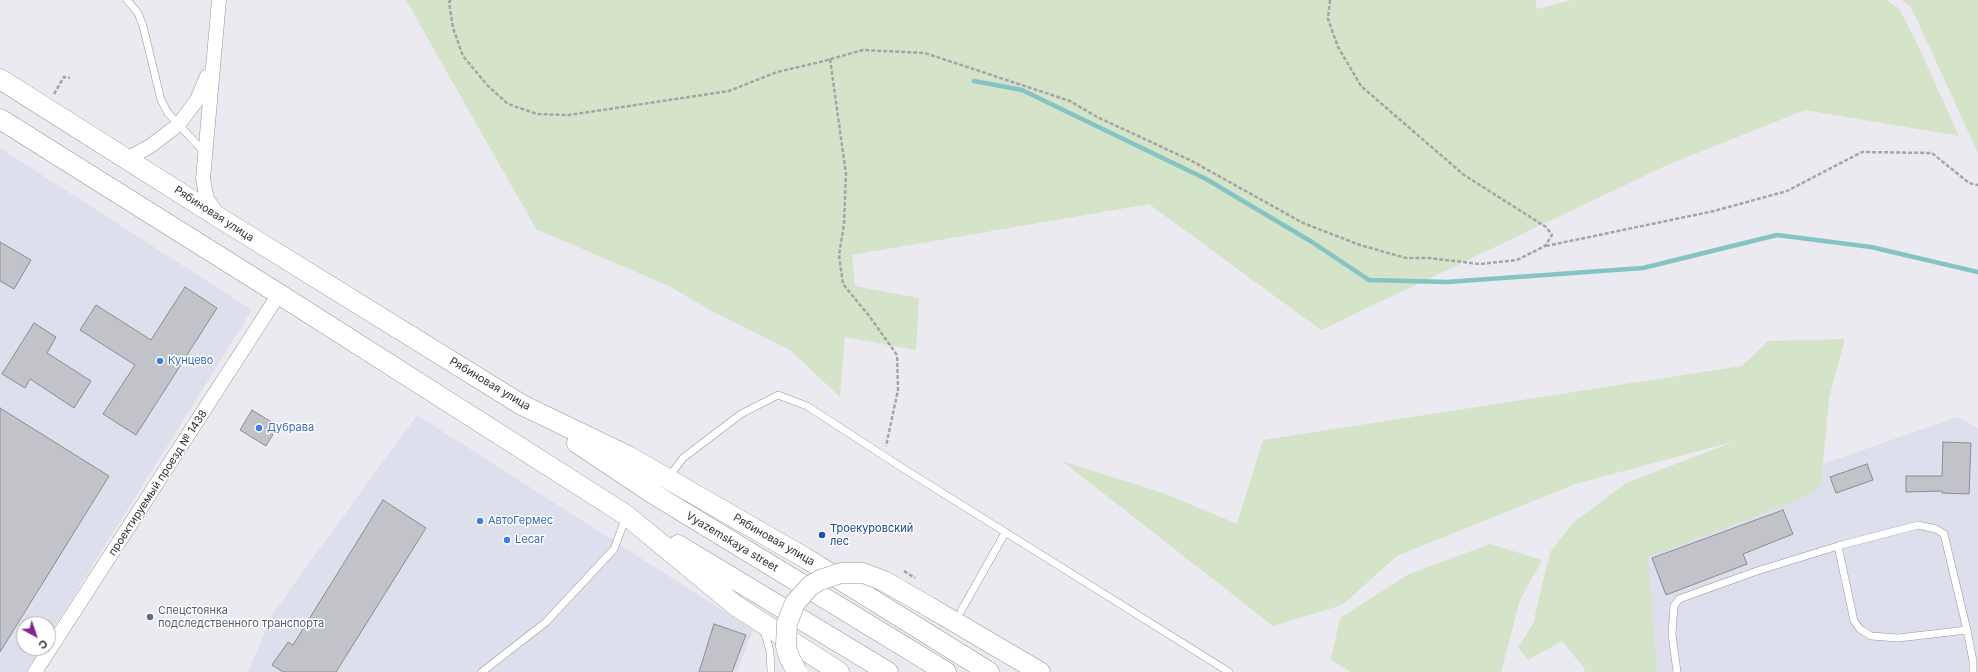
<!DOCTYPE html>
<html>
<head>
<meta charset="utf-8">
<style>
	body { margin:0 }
	#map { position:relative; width:1978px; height:672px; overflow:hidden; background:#eaeaf0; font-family:Inter,sans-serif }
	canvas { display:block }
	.north { position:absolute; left:16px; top:616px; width:40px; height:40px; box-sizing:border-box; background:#fff; border:1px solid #adadae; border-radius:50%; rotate:140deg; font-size:11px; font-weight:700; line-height:16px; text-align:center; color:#323234 }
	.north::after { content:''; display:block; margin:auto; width:14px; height:18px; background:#84258f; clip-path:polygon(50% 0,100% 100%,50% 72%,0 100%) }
</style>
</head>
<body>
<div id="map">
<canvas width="1978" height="672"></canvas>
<div class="north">С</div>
</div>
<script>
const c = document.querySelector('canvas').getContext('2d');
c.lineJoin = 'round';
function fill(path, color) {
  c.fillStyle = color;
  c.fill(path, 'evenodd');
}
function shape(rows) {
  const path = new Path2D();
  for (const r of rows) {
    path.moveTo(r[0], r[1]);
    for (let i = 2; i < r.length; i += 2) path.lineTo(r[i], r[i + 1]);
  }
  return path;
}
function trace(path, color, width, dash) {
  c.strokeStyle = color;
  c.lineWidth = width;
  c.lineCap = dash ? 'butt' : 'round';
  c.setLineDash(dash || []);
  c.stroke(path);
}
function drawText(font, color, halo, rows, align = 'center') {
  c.font = font + ' Inter,sans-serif';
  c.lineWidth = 3;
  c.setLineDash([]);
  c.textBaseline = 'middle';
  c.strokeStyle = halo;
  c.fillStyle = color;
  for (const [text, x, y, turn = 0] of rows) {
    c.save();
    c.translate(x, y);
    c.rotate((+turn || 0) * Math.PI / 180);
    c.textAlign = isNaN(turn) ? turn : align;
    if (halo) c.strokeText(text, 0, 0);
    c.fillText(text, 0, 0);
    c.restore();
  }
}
fill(shape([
	[0,148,252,310,48,637,48,624,24,624,24,648,41,648,26,672,0,672],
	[417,415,753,630,737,672,248,672,273,613],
	[1958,417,1978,428,1978,672,1637,672,1636,548,1831,461]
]), '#dedfec');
fill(shape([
	[406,0,1536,0,1536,9,1572,0,1887,0,1899,9,1916,41,1959,136,1805,110,1667,165,1321,330,1149,204,852,255,855,286,919,298,916,350,845,337,840,397,790,350,712,311,669,286,536,229],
	[1902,0,1978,0,1978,153,1911,7],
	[1845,339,1829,398,1821,486,1796,501,1648,557,1657,672,1585,672,1584,668,1562,641,1528,660,1518,647,1533,624,1550,552,1574,522,1626,483,1736,441,1575,484,1397,556,1342,605,1273,626,1062,461,1166,494,1237,524,1263,440,1742,366,1768,341],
	[1490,544,1542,560,1520,600,1501,672,1351,672,1331,660,1340,618,1409,574]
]), '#d5e3c8');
trace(shape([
	[974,81,1022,90,1206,179,1312,242,1369,280,1447,282,1643,268,1777,235,1871,247,1978,272]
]), '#85c3c5', 4.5);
const building = shape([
	[0,242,31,260,14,289,0,281,0,242],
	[185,287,217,308,136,435,103,414,135,365,80,330,96,305,151,340,185,287],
	[34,323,56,337,47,353,91,381,74,408,30,379,25,388,2,374,34,323],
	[0,408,109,476,0,652,0,408],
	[252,410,278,426,266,446,240,430,252,410],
	[1943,442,1971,443,1969,494,1942,493,1942,491,1906,492,1906,476,1942,476,1943,442],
	[1867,464,1873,480,1836,493,1830,477,1867,464],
	[383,500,426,528,336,672,283,672,272,665,288,642,293,645,383,500],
	[1783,510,1793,534,1743,554,1747,564,1666,595,1652,558,1783,510],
	[714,624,746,635,732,672,699,672,714,624]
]);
fill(building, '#c2c3c9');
trace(building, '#8c8d92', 1);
const service = shape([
	[127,0,138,13,143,26,161,100,168,113,205,153],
	[668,478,683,458,741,414,778,395,807,406,901,467,1229,672],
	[1838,546,1854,621,1860,629,1871,636,1898,638,1967,630],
	[961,611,1005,533],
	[763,630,765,634,770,651,771,672],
	[482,672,546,622,614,549,626,517],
	[1677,672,1672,634,1674,606,1679,599,1757,571,1838,546,1918,525,1936,529,1944,534,1967,630,1973,661,1973,672]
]);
const minor = shape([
	[128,158,149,147,178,125,197,100,207,76],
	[217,213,207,199,203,179,219,0],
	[35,672,279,294]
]);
const secondary = shape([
	[0,79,223,220,522,405,628,456,807,559,989,672],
	[0,119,279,294,626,515,736,606,839,672],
	[577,443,652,493,946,672],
	[678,545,888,672],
	[931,608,1040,672]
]);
trace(service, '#96979c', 8);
trace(minor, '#96979c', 15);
trace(secondary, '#96979c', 21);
trace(shape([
	[451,0,449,2,453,28,463,56,488,86,508,104,537,114,569,115,729,91,777,72,820,62,863,50,925,53,1070,101,1097,117,1190,160,1303,223,1360,245,1406,258,1429,258,1480,264,1517,260,1545,246,1552,235,1546,227,1464,175,1361,86,1338,47,1328,19,1330,0],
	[830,59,846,174,844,224,839,255,843,284,870,317,897,355,898,390,886,446],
	[54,94,64,77,70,78],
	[1546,246,1714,211,1787,191,1862,152,1932,153,1969,183,1978,185],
	[904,571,915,578]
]), '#a5a5a9', 2.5, [4, 2]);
trace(service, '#fff', 7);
trace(minor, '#fff', 14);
trace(secondary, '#fff', 20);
const secondaryBridge = shape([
	[797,672,789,657,786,646,787,623,795,603,810,586,820,580,841,573,863,573,884,581,931,608]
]);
trace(secondaryBridge, '#96979c', 21, []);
trace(secondaryBridge, '#fff', 20);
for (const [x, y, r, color] of [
	[160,361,4,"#3f7fe0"],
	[259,428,4,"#3f7fe0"],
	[480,521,4,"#3f7fe0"],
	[822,535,4,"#1a4fb4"],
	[507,540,4,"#3f7fe0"],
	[150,617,4,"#5c6f8a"]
]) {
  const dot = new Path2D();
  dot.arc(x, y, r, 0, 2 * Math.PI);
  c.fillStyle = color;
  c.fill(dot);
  trace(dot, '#fff', 1.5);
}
drawText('11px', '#323234', '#fff', [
	["Рябиновая улица",214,214,33],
	["Рябиновая улица",490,384,31],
	["проектируемый проезд № 1438",158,483,-57],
	["Рябиновая улица",774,540,30],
	["Vyazemskaya street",732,542,31]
]);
drawText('11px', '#366cbe', '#fff', [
	["Кунцево",168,361],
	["Дубрава",267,428],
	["АвтоГермес",488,521],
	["Lecar",515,540]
], 'left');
drawText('11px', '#164399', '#fff', [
	["Троекуровский",830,529],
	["лес",830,542]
], 'left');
drawText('11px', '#4e5e75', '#fff', [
	["Спецстоянка",158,611],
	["подследственного транспорта",158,624]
], 'left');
</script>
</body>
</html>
